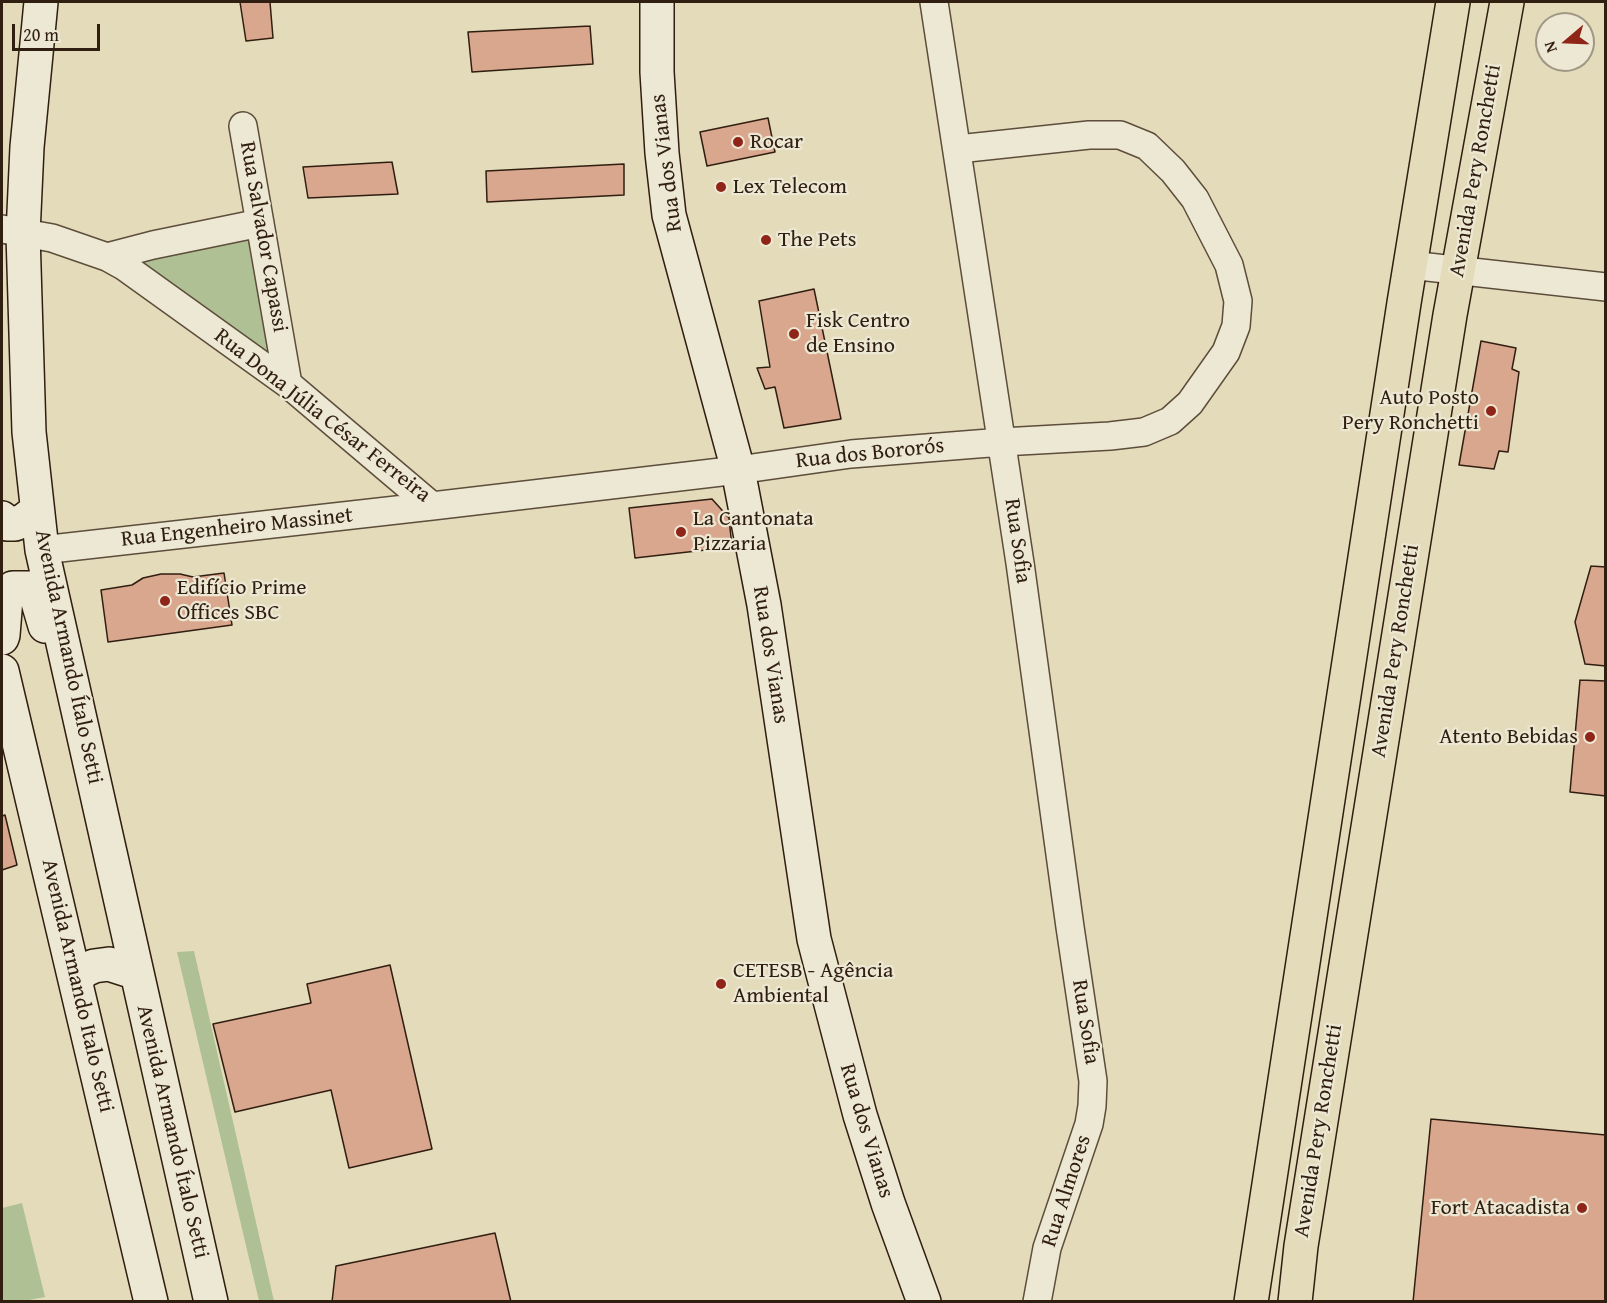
<!DOCTYPE html>
<html>
<head>
<meta charset="utf-8">
<style>
	body { margin:0 }
	#map { position:relative; width:1607px; height:1303px; overflow:hidden; background:#e4dbbb; font-family:"Gentium Book Plus",serif }
	canvas { display:block }
	.frame { position:absolute; inset:0; border:3px solid #301e10; pointer-events:none }
	.north { position:absolute; left:1535px; top:12px; width:60px; height:60px; box-sizing:border-box; background:#ede8d3; border:2px solid #a19785; border-radius:50%; rotate:251deg; font-size:16px; font-weight:700; line-height:24px; text-align:center; color:#301e10 }
	.north::after { content:''; display:block; margin:auto; width:21px; height:27px; background:#8f2418; clip-path:polygon(50% 0,100% 100%,50% 72%,0 100%) }
	.scale { position:absolute; left:12px; top:24px; width:88px; height:27px; box-sizing:border-box; border:3px solid #301e10; border-top:0; padding-left:8px; font-size:18px; line-height:21px; white-space:nowrap; color:#301e10; -webkit-text-stroke:4px #ede8d3; paint-order:stroke }
</style>
</head>
<body>
<div id="map">
<canvas width="1607" height="1303"></canvas>
<div class="frame"></div>
<div class="north">N</div>
<div class="scale">20 m</div>
</div>
<script>
const c = document.querySelector('canvas').getContext('2d');
c.lineJoin = 'round';
function fill(path, color) {
  c.fillStyle = color;
  c.fill(path, 'evenodd');
}
function shape(rows) {
  const path = new Path2D();
  for (const r of rows) {
    path.moveTo(r[0], r[1]);
    for (let i = 2; i < r.length; i += 2) path.lineTo(r[i], r[i + 1]);
  }
  return path;
}
function trace(path, color, width, dash) {
  c.strokeStyle = color;
  c.lineWidth = width;
  c.lineCap = dash ? 'butt' : 'round';
  c.setLineDash(dash || []);
  c.stroke(path);
}
function drawText(font, color, halo, rows, align = 'center') {
  c.font = font + ' "Gentium Book Plus",serif';
  c.lineWidth = 4.5;
  c.setLineDash([]);
  c.textBaseline = 'middle';
  c.strokeStyle = halo;
  c.fillStyle = color;
  for (const [text, x, y, turn = 0] of rows) {
    c.save();
    c.translate(x, y);
    c.rotate((+turn || 0) * Math.PI / 180);
    c.textAlign = isNaN(turn) ? turn : align;
    if (halo) c.strokeText(text, 0, 0);
    c.fillText(text, 0, 0);
    c.restore();
  }
}
fill(shape([
	[260,229,274,371,128,265],
	[194,951,274,1301,259,1301,177,952],
	[22,1203,45,1297,24,1301,2,1301,2,1208]
]), '#afc194');
const building = shape([
	[240,2,270,2,273,38,246,41,240,2],
	[590,26,593,64,472,72,468,32,590,26],
	[768,118,775,152,707,166,700,132,768,118],
	[392,162,398,194,308,198,303,167,392,162],
	[624,164,624,195,487,202,486,171,624,164],
	[814,289,841,419,784,428,775,387,765,389,757,368,770,367,759,301,814,289],
	[1481,341,1516,348,1512,369,1519,372,1508,452,1499,451,1494,469,1459,465,1481,341],
	[712,499,729,518,732,547,635,558,629,508,712,499],
	[1591,566,1606,567,1606,666,1585,664,1575,622,1591,566],
	[224,573,232,625,108,642,101,590,132,585,143,578,161,574,180,574,193,577,224,573],
	[1580,680,1606,681,1606,796,1570,792,1580,680],
	[5,815,17,865,2,870,2,816,5,815],
	[390,965,432,1149,349,1168,331,1090,235,1112,213,1024,311,1003,307,984,390,965],
	[1431,1119,1606,1135,1606,1302,1413,1302,1431,1119],
	[495,1233,511,1302,332,1302,336,1266,495,1233]
]);
fill(building, '#d9a68e');
trace(building, '#301e10', 1.5);
const street = shape([
	[934,2,1020,563,1070,927,1093,1081,1092,1106,1089,1124,1047,1248,1037,1302],
	[243,126,288,384],
	[2,229,52,238,107,257,125,267,288,384,432,506,738,470,851,454,1002,442,1110,436,1144,432,1170,421,1190,403,1226,352,1236,326,1238,301,1229,265,1195,199,1173,171,1147,146,1120,135,1089,135,958,149],
	[107,257,153,245,260,223],
	[1410,265,1606,287],
	[42,550,432,506]
]);
const secondary = shape([
	[41,2,27,147,23,234,29,432,42,550,211,1302],
	[657,2,657,72,662,153,669,215,738,470,764,605,814,939,860,1115,888,1203,924,1302],
	[2,518,7,524,15,524,24,520,37,510],
	[2,638,3,635,6,598,13,588,30,588,35,592,45,626],
	[2,671,151,1302],
	[76,981,83,971,94,966,109,964,137,973]
]);
const primary = shape([
	[1251,1302,1404,303,1453,2],
	[1295,1302,1301,1246,1450,315,1507,2]
]);
trace(street, '#5d4d3b', 30);
trace(secondary, '#301e10', 36);
trace(primary, '#301e10', 36);
trace(street, '#ede8d3', 27);
trace(secondary, '#ede8d3', 33);
trace(primary, '#e4dbbb', 33);
for (const [x, y, r, color] of [
	[738,142,6,"#8f2418"],
	[721,187,6,"#8f2418"],
	[766,240,6,"#8f2418"],
	[794,334,6,"#8f2418"],
	[1491,411,6,"#8f2418"],
	[681,532,6,"#8f2418"],
	[165,601,6,"#8f2418"],
	[1590,737,6,"#8f2418"],
	[721,984,6,"#8f2418"],
	[1582,1208,6,"#8f2418"]
]) {
  const dot = new Path2D();
  dot.arc(x, y, r, 0, 2 * Math.PI);
  c.fillStyle = color;
  c.fill(dot);
  trace(dot, '#ede8d3', 2);
}
drawText('22px', '#301e10', '#ede8d3', [
	["Rocar",750,142],
	["Lex Telecom",733,187],
	["The Pets",778,240],
	["Fisk Centro",806,321],
	["de Ensino",806,346],
	["Auto Posto",1479,398,"right"],
	["Pery Ronchetti",1479,423,"right"],
	["La Cantonata",693,519],
	["Pizzaria",693,544],
	["Edifício Prime",177,588],
	["Offices SBC",177,613],
	["Atento Bebidas",1578,737,"right"],
	["CETESB - Agência",733,971],
	["Ambiental",733,996],
	["Fort Atacadista",1570,1208,"right"]
], 'left');
drawText('22px', '#301e10', '#ede8d3', [
	["Rua dos Vianas",667,163,-97],
	["Avenida Pery Ronchetti",1476,171,-80],
	["Rua Salvador Capassi",263,237,80],
	["Rua Dona Júlia César Ferreira",322,416,38],
	["Rua dos Bororós",870,454,-6],
	["Rua Engenheiro Massinet",237,528,-6],
	["Rua Sofia",1017,541,82],
	["Avenida Pery Ronchetti",1396,651,-81],
	["Rua dos Vianas",770,655,81],
	["Avenida Armando Ítalo Setti",68,657,78],
	["Avenida Armando Italo Setti",77,986,77],
	["Rua Sofia",1085,1022,81],
	["Rua dos Vianas",866,1131,73],
	["Avenida Pery Ronchetti",1319,1131,-81],
	["Avenida Armando Ítalo Setti",172,1132,77],
	["Rua Almores",1067,1191,-72]
]);
</script>
</body>
</html>
